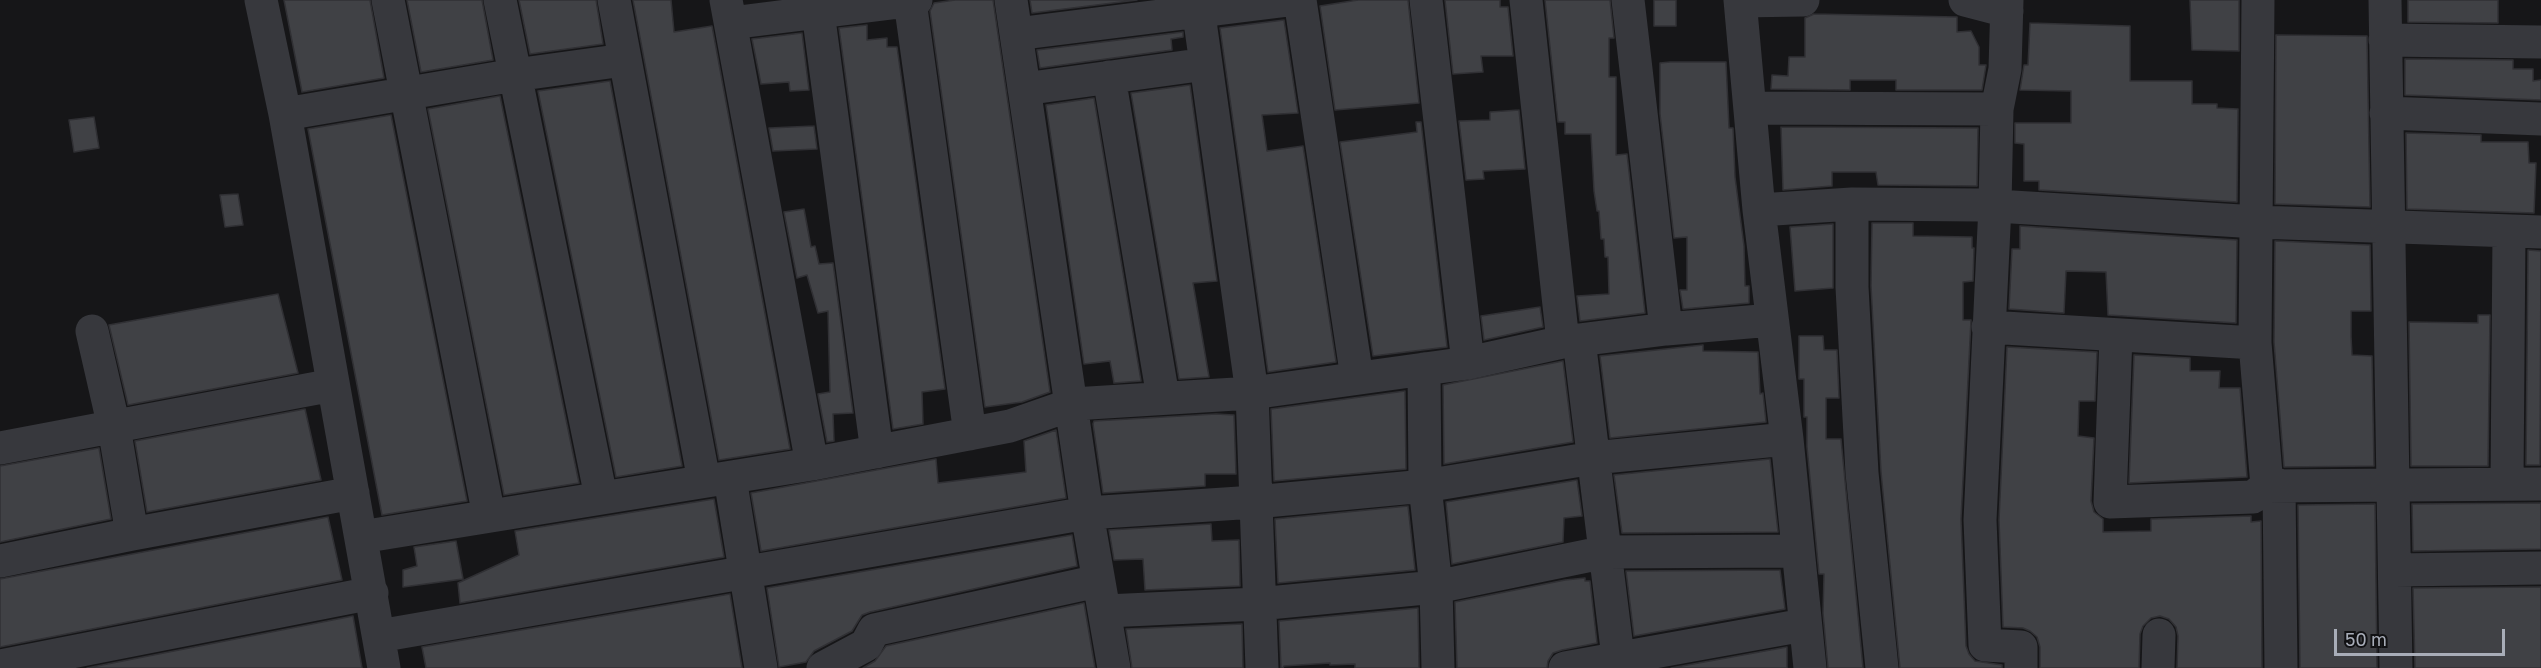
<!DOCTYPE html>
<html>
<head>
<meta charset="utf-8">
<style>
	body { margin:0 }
	#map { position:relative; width:2541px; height:668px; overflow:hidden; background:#161618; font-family:"Golos Text",sans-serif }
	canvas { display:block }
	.scale { position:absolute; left:2334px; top:629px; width:171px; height:27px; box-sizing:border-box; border:3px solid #a8adb8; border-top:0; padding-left:8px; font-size:18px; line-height:21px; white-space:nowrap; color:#a8adb8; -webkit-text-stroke:4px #111113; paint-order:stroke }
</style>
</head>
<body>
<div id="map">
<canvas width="2541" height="668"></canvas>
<div class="scale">50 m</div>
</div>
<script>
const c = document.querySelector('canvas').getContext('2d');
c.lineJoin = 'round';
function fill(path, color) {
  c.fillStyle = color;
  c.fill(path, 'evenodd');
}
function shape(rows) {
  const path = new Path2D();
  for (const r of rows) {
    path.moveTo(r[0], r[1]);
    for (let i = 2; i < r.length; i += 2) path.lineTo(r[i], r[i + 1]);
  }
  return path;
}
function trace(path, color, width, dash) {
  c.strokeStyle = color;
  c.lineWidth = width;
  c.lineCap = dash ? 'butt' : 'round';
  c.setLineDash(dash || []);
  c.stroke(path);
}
const building = shape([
	[284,0,370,0,384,78,302,92,284,0],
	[407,0,482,0,493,60,421,72,407,0],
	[519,0,596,0,603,44,530,54,519,0],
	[633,0,671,0,674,32,712,26,790,449,719,460,633,0],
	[955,0,993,0,1050,392,1022,402,985,407,930,11,934,3,955,0],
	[1030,0,1137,0,1032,13,1030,0],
	[1358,0,1408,0,1419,103,1335,110,1320,6,1358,0],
	[1445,0,1500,0,1500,7,1508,7,1513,56,1481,56,1483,72,1453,74,1445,0],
	[1545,0,1610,0,1614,38,1609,38,1609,77,1616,77,1616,155,1627,154,1645,313,1580,321,1577,296,1609,294,1608,257,1605,257,1604,239,1601,239,1599,211,1597,211,1594,191,1591,134,1565,134,1565,122,1558,122,1545,0],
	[1654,0,1676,0,1676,26,1654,26,1654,0],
	[2190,0,2239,0,2239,51,2192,50,2190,0],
	[2408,0,2498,0,2498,23,2408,22,2408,0],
	[1814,14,1957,17,1957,32,1971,31,1979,47,1979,65,1986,65,1982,90,1896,90,1896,80,1850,80,1850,90,1771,89,1772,75,1788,76,1789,57,1805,57,1805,18,1814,14],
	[1284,20,1298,113,1262,115,1267,151,1303,146,1336,362,1268,372,1220,28,1284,20],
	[2030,23,2130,26,2130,81,2192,81,2192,104,2217,104,2217,108,2238,109,2237,202,2039,190,2039,181,2024,181,2024,144,2015,143,2015,123,2071,123,2071,91,2020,90,2024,65,2028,65,2030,23],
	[867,25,867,40,887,38,887,47,897,47,945,389,922,392,923,424,893,429,839,28,867,25],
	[1183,32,1183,37,1171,39,1172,50,1040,68,1037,50,1183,32],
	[802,33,809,90,790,91,789,82,761,84,752,39,802,33],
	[2276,35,2367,36,2370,207,2275,204,2276,35],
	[2405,59,2513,60,2513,69,2533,69,2533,81,2541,80,2541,100,2405,95,2405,59],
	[1670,62,1726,62,1729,128,1733,128,1735,177,1744,246,1745,286,1749,286,1749,303,1683,309,1680,290,1687,290,1687,237,1674,238,1660,114,1660,63,1670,62],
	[610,81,682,466,616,477,538,91,610,81],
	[1190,85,1217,281,1193,283,1209,377,1179,379,1131,93,1190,85],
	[500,96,579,483,504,495,428,109,500,96],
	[1094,98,1141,381,1114,383,1110,361,1084,364,1046,105,1094,98],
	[1519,110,1525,169,1483,171,1484,179,1466,180,1459,121,1490,120,1490,112,1519,110],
	[391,115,467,501,382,515,308,129,391,115],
	[94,117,99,148,74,152,69,120,94,117],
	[1416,122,1421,122,1447,347,1373,356,1340,142,1417,132,1416,122],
	[814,126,817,149,773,151,769,128,814,126],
	[1781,127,1978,128,1977,186,1878,185,1876,172,1832,172,1832,186,1783,190,1781,127],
	[2406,133,2481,135,2481,142,2528,142,2529,163,2536,163,2534,213,2407,209,2406,133],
	[238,194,243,225,225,227,220,195,238,194],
	[804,209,811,247,815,246,819,264,833,263,853,413,833,414,834,441,827,442,818,394,830,392,828,311,818,313,807,275,797,278,784,212,804,209],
	[1872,223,1913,223,1913,236,1972,237,1972,248,1974,248,1973,281,1963,282,1963,320,1971,320,1961,519,1966,646,1969,654,1975,661,2002,665,2002,668,1900,668,1881,472,1871,286,1872,223],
	[1833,224,1833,288,1795,291,1790,227,1833,224],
	[2020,226,2237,240,2236,323,2108,315,2106,272,2066,271,2064,313,2009,309,2012,249,2020,249,2020,226],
	[2275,241,2370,245,2371,311,2351,311,2351,336,2352,355,2372,356,2374,466,2284,467,2274,342,2275,241],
	[2528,250,2541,251,2540,465,2526,465,2528,250],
	[278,294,298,373,128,405,109,325,278,294],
	[1540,307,1543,327,1484,340,1481,316,1540,307],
	[2478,315,2490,315,2488,466,2411,466,2409,322,2478,323,2478,315],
	[1799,336,1823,336,1824,350,1837,350,1839,398,1826,398,1826,439,1841,439,1863,668,1828,668,1823,613,1824,574,1819,574,1807,447,1807,417,1804,417,1804,379,1799,379,1799,336],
	[1703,345,1703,351,1758,352,1760,394,1763,393,1766,422,1610,438,1600,356,1703,345],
	[2007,347,2097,352,2095,401,2079,401,2078,436,2094,438,2091,501,2094,512,2103,519,2103,532,2151,531,2151,519,2251,516,2251,522,2261,521,2262,668,2177,668,2178,636,2176,627,2169,619,2160,616,2151,618,2143,626,2140,634,2139,668,2040,668,2040,647,2037,637,2030,631,2023,628,2003,627,1999,520,2007,347],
	[2134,355,2190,358,2190,371,2220,371,2219,388,2240,388,2247,477,2129,483,2134,355],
	[1563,361,1573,442,1444,464,1443,385,1563,361],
	[1405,391,1406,469,1274,481,1271,409,1405,391],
	[305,409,321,480,147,512,135,441,305,409],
	[1216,414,1234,415,1236,474,1205,474,1205,486,1103,493,1093,424,1094,421,1216,414],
	[1056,430,1066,498,761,551,751,493,936,459,938,483,1026,472,1024,441,1056,430],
	[99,448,111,519,0,542,0,466,99,448],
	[1770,459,1778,532,1622,533,1614,475,1770,459],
	[1577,480,1582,516,1564,518,1563,542,1452,564,1446,502,1577,480],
	[714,499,724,557,460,603,458,583,519,555,515,531,714,499],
	[2541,503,2541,549,2413,551,2412,504,2541,503],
	[2375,504,2377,668,2300,668,2298,505,2375,504],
	[1408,506,1415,570,1278,583,1275,519,1408,506],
	[328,517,342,580,0,647,0,579,328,517],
	[1211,524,1212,541,1239,540,1240,586,1145,590,1143,559,1114,560,1109,530,1211,524],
	[1072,535,1077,566,870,612,862,615,852,631,814,651,806,662,779,667,767,588,1072,535],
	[456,541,463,579,403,587,403,570,417,566,414,547,456,541],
	[1780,570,1785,609,1634,636,1626,571,1780,570],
	[1585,578,1585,581,1590,581,1597,643,1562,650,1553,653,1548,661,1547,668,1457,668,1455,602,1565,580,1585,578],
	[2541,587,2541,668,2415,668,2413,588,2541,587],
	[730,594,742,668,426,668,422,647,730,594],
	[1084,603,1095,668,863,668,875,661,886,646,1084,603],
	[1418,608,1419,668,1355,668,1355,664,1330,665,1330,663,1284,666,1283,668,1281,668,1279,621,1418,608],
	[353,616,362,668,87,668,353,616],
	[1242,624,1243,668,1132,668,1126,629,1242,624],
	[1787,647,1787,668,1671,668,1787,647]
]);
fill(building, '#404145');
trace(building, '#303034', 1.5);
trace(shape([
	[261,0,285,114,384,668],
	[388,0,489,516],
	[500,0,601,497],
	[614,0,704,481],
	[726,0,812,464],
	[1011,0,1087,513,1114,668],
	[1197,0,1252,393,1262,668],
	[1300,0,1357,378],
	[1426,0,1468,363],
	[1526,0,1563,342],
	[1628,0,1666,329],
	[1740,0,1759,210,1787,439,1810,668],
	[1965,0,2007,11],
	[2007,0,2005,69,1997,109,1995,206,1980,520,1985,645,2021,647,2021,668],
	[2258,0,2255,343,2267,486],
	[2385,0,2396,668],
	[910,1,970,434],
	[1740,1,1803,0],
	[818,12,877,452],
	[731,23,916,0],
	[1016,34,1289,0],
	[2385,40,2541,42],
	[1109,77,1163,397],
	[1024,89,1206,64],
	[1751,108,1997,109],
	[2386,113,2541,119],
	[285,114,515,75,624,60],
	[1852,204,1852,287,1862,473,1882,668],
	[1759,210,1852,204,1980,205,2257,222,2541,232],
	[1988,327,2255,343],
	[92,331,114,427,132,534],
	[2116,335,2110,502,2253,497,2267,486,2541,484],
	[1579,340,1618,657],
	[1424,369,1425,486,1436,587,1438,668],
	[0,448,333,385],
	[730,478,761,668],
	[2507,484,2509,231],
	[2279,485,2281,668],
	[361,537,812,464,1010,426,1073,404,1252,393,1468,363,1563,342,1666,329,1772,320],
	[0,561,132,534,353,493],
	[2395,570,2541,568],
	[1106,611,1258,604,1436,587,1606,552,1797,551],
	[379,636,1087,513,1255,502,1425,486,1593,458,1787,439],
	[0,666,372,593],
	[823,668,866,645,874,630,1098,581],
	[1565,668,1804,625],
	[2158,668,2159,635]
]), '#37383d', 33);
</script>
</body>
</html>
